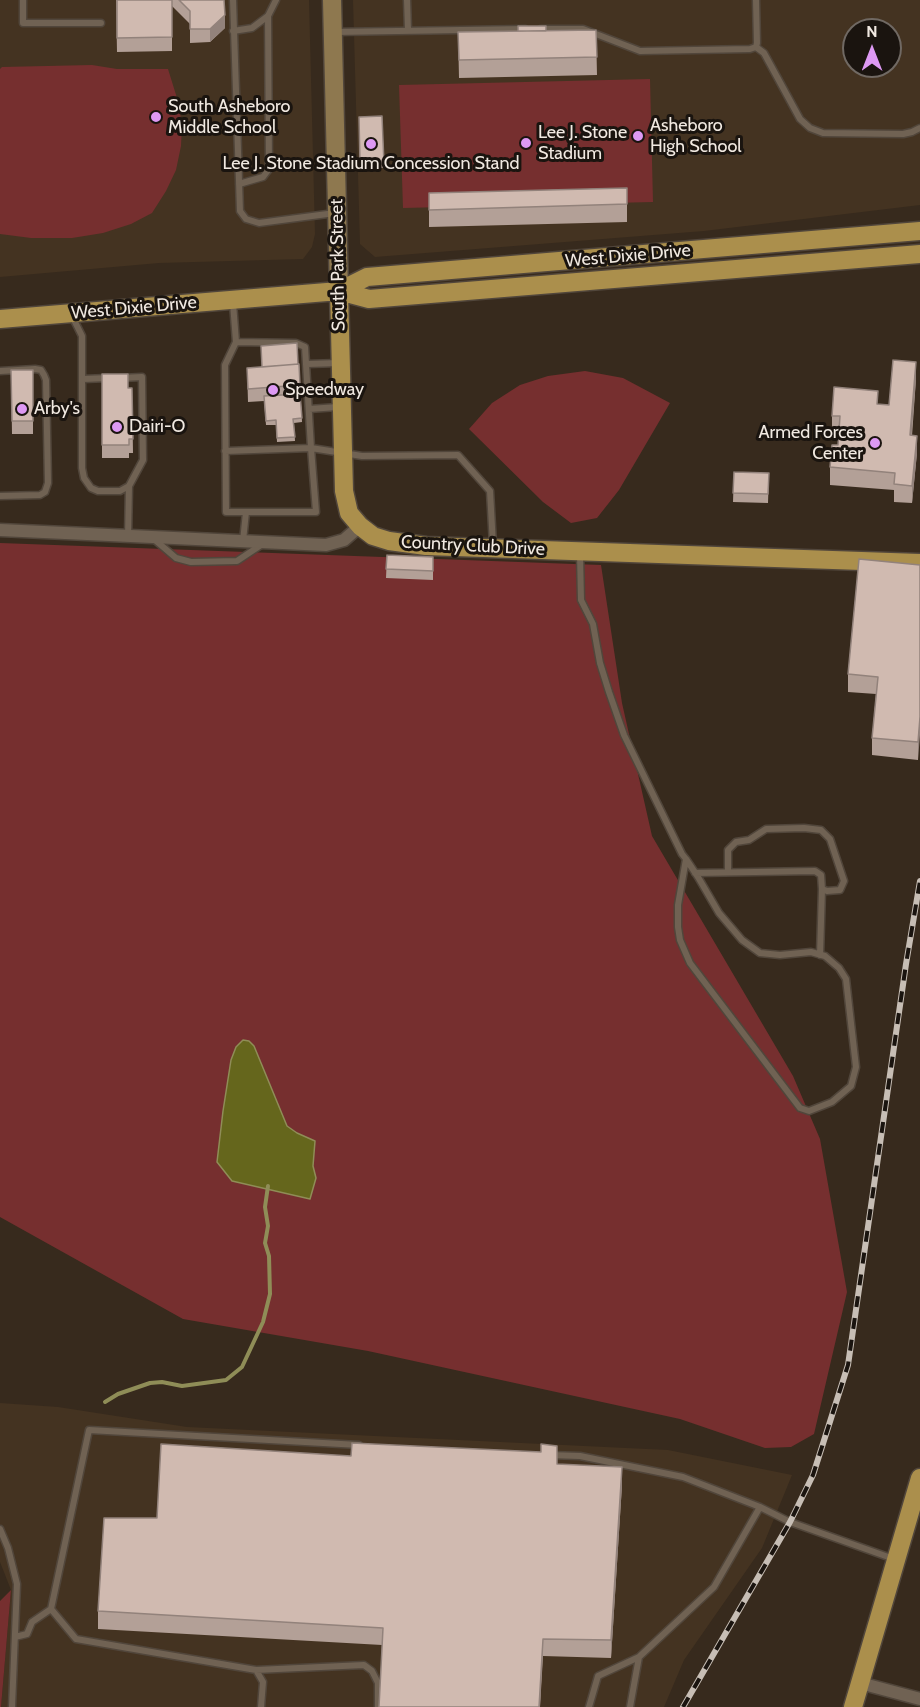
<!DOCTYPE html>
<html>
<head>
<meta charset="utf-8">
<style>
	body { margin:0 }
	#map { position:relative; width:920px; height:1707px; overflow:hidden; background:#372a1d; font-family:Cabin,sans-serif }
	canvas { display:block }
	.north { position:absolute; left:842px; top:18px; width:60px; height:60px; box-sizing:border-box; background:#1a140f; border:2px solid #706963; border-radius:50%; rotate:0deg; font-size:16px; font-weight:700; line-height:24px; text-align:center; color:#f1e9e1 }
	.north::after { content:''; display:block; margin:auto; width:21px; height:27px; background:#dd99f3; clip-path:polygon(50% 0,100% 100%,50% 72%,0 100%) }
</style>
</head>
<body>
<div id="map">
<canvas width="920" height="1707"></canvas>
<div class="north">N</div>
</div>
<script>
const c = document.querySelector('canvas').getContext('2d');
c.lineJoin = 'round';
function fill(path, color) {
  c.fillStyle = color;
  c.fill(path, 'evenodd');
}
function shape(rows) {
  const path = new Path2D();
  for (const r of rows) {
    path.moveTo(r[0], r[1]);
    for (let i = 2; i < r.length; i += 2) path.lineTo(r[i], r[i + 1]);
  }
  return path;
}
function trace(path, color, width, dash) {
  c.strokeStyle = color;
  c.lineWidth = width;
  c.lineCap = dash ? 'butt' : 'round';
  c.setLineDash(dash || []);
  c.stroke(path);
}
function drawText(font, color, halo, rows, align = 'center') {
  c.font = font + ' Cabin,sans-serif';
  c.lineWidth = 6;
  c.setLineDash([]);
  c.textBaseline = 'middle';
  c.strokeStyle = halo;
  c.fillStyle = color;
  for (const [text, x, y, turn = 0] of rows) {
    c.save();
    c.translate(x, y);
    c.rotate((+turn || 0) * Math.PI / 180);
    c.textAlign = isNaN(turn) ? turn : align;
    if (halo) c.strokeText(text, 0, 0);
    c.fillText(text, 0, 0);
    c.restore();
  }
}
fill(shape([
	[0,0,309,0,315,234,312,247,303,259,159,263,0,277],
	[353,0,920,0,920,205,704,231,375,257,360,244],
	[854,30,890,30,890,66,854,66],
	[0,1403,58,1407,187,1427,668,1450,792,1475,762,1548,684,1660,664,1707,1,1707,11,1590,0,1562]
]), '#443321');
fill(shape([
	[92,65,117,69,168,69,177,98,182,124,181,146,176,170,166,191,152,213,131,224,103,233,72,238,31,238,0,234,0,69,2,67],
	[650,79,653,202,403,208,399,85],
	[585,371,623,378,670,403,619,490,597,518,571,523,543,502,469,429,492,403,520,385,548,376],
	[0,543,601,565,622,703,652,836,793,1076,820,1139,847,1292,814,1434,791,1447,765,1448,680,1419,368,1351,183,1319,0,1217],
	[11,1590,1,1707,0,1707,0,1601]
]), '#762f2f');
const water = shape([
	[243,1040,249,1041,254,1046,287,1126,297,1133,315,1141,313,1166,316,1178,310,1199,232,1181,217,1162,223,1111,231,1060,236,1047,243,1040]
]);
fill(water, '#65661c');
trace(water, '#8f8d57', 1.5);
trace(shape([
	[105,1402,118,1394,150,1383,162,1382,182,1386,226,1380,242,1367,263,1322,270,1294,269,1256,265,1243,268,1226,265,1207,268,1186]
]), '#8f8d57', 4);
const lane = shape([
	[23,0,23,23,101,23],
	[233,0,240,211,246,219,259,223,335,213],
	[407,0,408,30],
	[541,29,583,29,640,51,750,49,756,47,757,43,756,0],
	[233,31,252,28,268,16,276,0],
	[334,32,525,29],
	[756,47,764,53,800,119,810,128,823,133,903,134,912,132,920,128],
	[239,184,263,177,269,169,268,16],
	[233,303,236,342,225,365,226,512,316,512,311,448,362,456,458,455,490,491,493,545],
	[72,316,82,336,82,468,84,478,91,488,98,491,120,491,129,486,143,460,142,377,121,378],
	[307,364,339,363],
	[0,371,35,369,41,370,44,375,46,380,48,483,45,492,40,495,0,496],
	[83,379,108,378],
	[309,409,338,407],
	[225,451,311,448,305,347,296,343,236,342],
	[128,537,129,486],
	[155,540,176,558,191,562,237,561,261,545],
	[243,541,246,512],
	[580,554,581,600,593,624,600,663,609,692,624,735,682,854,686,859,698,877,719,913,742,940,760,953,780,955,811,952,825,956,839,968,846,979,856,1067,851,1086,832,1102,809,1111,800,1108,690,963,680,940,678,927,678,905,686,859],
	[695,873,815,871,821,875,822,889,827,891,840,890,844,881,830,839,821,830,804,828,766,829,749,840,736,842,728,850,728,872],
	[820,955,822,889],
	[549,1455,580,1456,683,1477,760,1507,714,1587,639,1657,630,1707],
	[760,1507,790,1522,894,1559],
	[0,1529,8,1548,17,1584,12,1707],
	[51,1609,76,1639,256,1670,263,1682,261,1707],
	[15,1637,27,1634,32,1622,51,1609,89,1430,359,1445],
	[256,1670,364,1665,372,1671,378,1683,378,1707],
	[589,1707,598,1676,639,1657]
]);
const street = shape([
	[0,530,326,545,344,540,360,526],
	[860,1683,920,1699]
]);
const secondary = shape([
	[332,0,339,291]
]);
const primary = shape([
	[339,291,344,491,349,513,360,526,373,536,389,541,426,546,920,563],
	[339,291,367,277,920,231],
	[0,319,339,291,369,299,920,254],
	[853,1707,920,1478]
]);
trace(lane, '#51463b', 9);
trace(street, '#51463b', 15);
trace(secondary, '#51463b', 21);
trace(primary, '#51463b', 21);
trace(lane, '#706253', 6);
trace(street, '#706253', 12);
trace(secondary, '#8e784f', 18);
trace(primary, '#ab8f4c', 18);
const rail = shape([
	[683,1707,790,1522,813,1475,848,1365,906,964,920,881]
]);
trace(rail, '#c7beb5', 6);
trace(rail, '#1a140f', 4, [11]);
fill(shape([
	[116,0,224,0,225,28,210,42,190,43,190,24,172,6,172,51,117,52],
	[596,30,597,75,459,78,458,32],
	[382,116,384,168,360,168,359,117],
	[627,188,627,222,429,227,429,193],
	[299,364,302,422,294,423,295,441,277,442,276,425,266,425,264,401,248,402,247,368],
	[11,370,33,370,33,434,12,434],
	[102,374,128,388,132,388,133,453,129,453,129,458,102,458],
	[916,379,912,436,917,453,912,503,894,502,894,490,830,485,830,467,838,445,839,434,832,433,832,416,878,404,889,405],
	[734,472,769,473,768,503,733,502],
	[387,555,433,557,433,580,386,578],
	[920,565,918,760,872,755,872,738,876,694,848,692,848,674],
	[351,1456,557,1464,622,1485,611,1658,543,1656,540,1707,379,1707,382,1645,98,1629,98,1611,157,1518]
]), '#b3a097');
fill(shape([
	[225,15,225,28,210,42,210,29],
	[916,362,916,379,910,453,910,435],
	[917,436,917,453,912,503,912,486],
	[920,717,920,735,918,760,918,742],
	[622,1467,622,1485,611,1658,611,1640],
	[543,1639,540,1707,539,1707]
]), '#92827b');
const building = shape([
	[117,0,172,0,172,37,117,38,117,0],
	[179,0,224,0,225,15,210,29,190,29,190,11,179,0],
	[518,26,546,26,546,31,518,31,518,26],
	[596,30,597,57,459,60,458,32,596,30],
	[382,116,384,164,360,164,359,117,382,116],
	[627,188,627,204,429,210,429,193,627,188],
	[297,343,298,364,262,367,261,346,297,343],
	[893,360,916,362,910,435,917,436,912,486,894,484,895,473,830,467,832,445,838,445,840,416,832,416,834,387,878,391,877,404,889,405,893,360],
	[299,364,300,385,248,389,247,368,299,364],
	[11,370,33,370,33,421,12,421,11,370],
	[102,374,128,374,128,388,132,388,133,439,129,439,129,445,102,445,102,374],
	[300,394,302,418,293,419,295,437,277,438,276,420,266,421,264,396,300,394],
	[734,472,769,473,768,494,733,493,734,472],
	[387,555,433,557,433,571,386,569,387,555],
	[859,559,920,565,920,717,918,742,872,738,878,677,848,674,859,559],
	[352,1443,541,1452,541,1444,557,1446,557,1464,622,1467,611,1640,543,1639,539,1707,379,1707,383,1628,98,1611,104,1518,157,1518,161,1444,351,1456,352,1443]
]);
fill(building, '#d0bab0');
trace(building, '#92827b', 1.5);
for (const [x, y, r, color] of [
	[156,117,6,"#dd99f3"],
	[638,136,6,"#dd99f3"],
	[526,143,6,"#dd99f3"],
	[371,144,6,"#dd99f3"],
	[273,390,6,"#dd99f3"],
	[22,409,6,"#dd99f3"],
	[117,427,6,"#dd99f3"],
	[875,443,6,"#dd99f3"]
]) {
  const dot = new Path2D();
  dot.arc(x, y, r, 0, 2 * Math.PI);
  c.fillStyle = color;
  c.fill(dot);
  trace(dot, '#1a140f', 2);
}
drawText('18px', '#f1e9e1', '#1a140f', [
	["South Asheboro",168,107],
	["Middle School",168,128],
	["Asheboro",650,126],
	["High School",650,147],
	["Lee J. Stone",538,133],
	["Stadium",538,154],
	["Lee J. Stone Stadium Concession Stand",371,164,"center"],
	["Speedway",285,390],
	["Arby's",34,409],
	["Dairi-O",129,427],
	["Armed Forces",863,433,"right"],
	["Center",863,454,"right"]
], 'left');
drawText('18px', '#f1e9e1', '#1a140f', [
	["West Dixie Drive",628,256,-5],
	["South Park Street",338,265,-91],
	["West Dixie Drive",134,308,-5],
	["Country Club Drive",473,546,3]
]);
</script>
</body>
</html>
